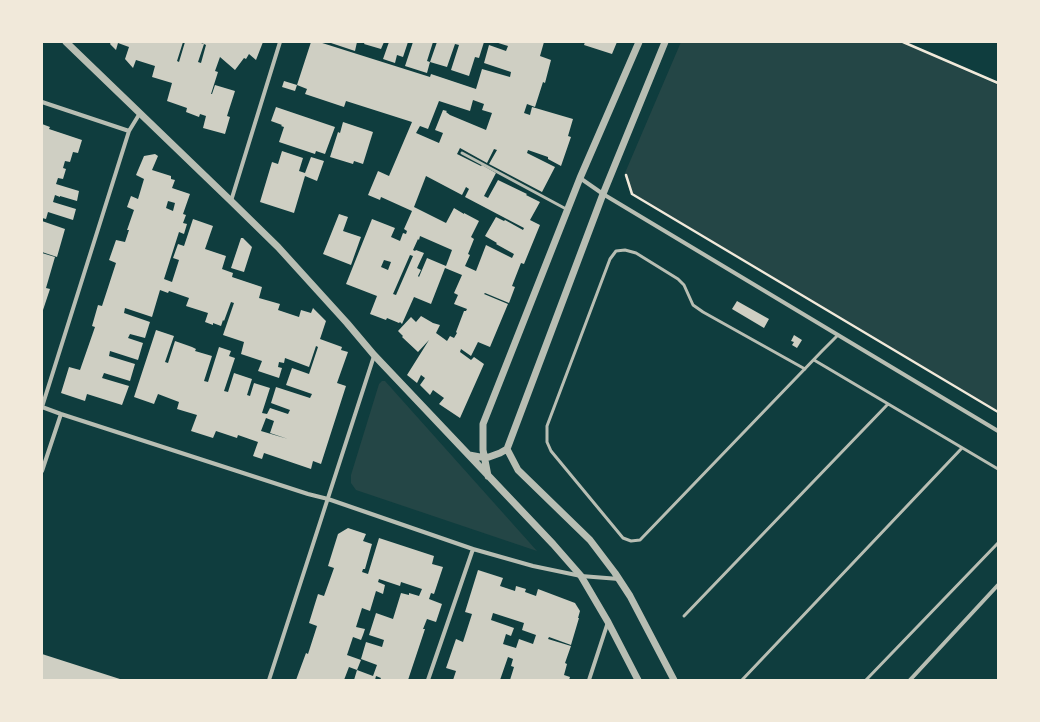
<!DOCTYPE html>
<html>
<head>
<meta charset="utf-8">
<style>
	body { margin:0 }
	#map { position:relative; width:1040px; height:722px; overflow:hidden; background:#0f3d3e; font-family:Georgia,serif }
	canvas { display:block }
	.frame { position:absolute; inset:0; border:43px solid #f1e9da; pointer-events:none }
</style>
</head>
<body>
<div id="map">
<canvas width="1040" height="722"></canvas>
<div class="frame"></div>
</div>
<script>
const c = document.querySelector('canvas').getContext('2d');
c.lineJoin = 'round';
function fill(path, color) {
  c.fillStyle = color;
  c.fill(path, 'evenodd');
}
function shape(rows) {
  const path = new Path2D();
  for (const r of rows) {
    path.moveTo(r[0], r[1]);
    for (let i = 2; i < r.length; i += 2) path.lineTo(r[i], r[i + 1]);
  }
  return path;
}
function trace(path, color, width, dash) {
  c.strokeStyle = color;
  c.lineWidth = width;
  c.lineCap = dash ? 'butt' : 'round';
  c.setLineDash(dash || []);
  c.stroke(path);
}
fill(shape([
	[681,42,900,42,998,85,998,412,632,194,625,173],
	[382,381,385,381,537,551,356,490,351,483,351,475,379,384]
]), '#244646');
fill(shape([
	[111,42,161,42,162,43,163,42,183,42,177,61,179,62,185,42,198,42,204,44,201,42,263,42,256,60,249,54,246,59,244,58,235,70,220,57,215,71,218,72,211,94,212,94,215,85,235,91,227,116,230,117,225,134,203,128,206,116,200,114,199,117,186,112,187,108,167,101,172,83,152,77,155,66,136,60,133,68,125,59,129,47,118,43,116,50,110,44],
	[204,44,206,45,201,63,198,62],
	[311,42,319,42,430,77,431,74,476,89,482,69,510,77,511,72,484,63,489,45,506,51,508,46,495,42,544,42,540,56,551,60,545,83,543,82,535,107,527,104,524,113,530,115,532,107,573,119,568,136,571,137,561,166,548,159,548,157,528,150,527,153,555,167,542,192,489,164,497,150,494,149,487,163,460,148,457,154,481,166,482,165,496,173,484,196,488,198,498,180,527,194,526,195,540,202,530,220,540,225,524,264,521,263,512,286,515,287,509,303,485,293,484,294,508,304,490,347,478,342,471,356,461,349,460,352,471,360,474,357,484,364,460,418,439,404,444,398,433,390,430,395,420,385,425,378,421,375,417,383,407,375,429,340,418,352,402,337,403,336,398,331,411,317,416,322,421,316,433,323,440,325,436,333,443,338,447,341,450,336,454,338,457,333,456,332,464,311,466,311,467,309,454,304,458,295,454,293,462,275,445,268,431,304,414,297,402,324,400,322,399,323,387,318,386,320,370,314,377,296,346,284,372,219,395,228,391,237,400,241,403,233,406,234,407,231,404,229,412,211,381,197,380,200,368,195,378,171,389,176,412,122,346,101,344,107,305,94,307,89,297,85],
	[473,100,484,104,482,110,492,113,486,130,450,115,446,112,447,111,443,110,435,130,443,133,439,143,416,133,420,126,428,129,439,101,470,111],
	[426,176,462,195,466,187,469,189,465,197,524,228,523,230,505,220,504,221,496,217,485,236,497,243,496,244,514,254,512,258,486,245,476,271,465,266,470,255,468,254,474,239,471,237,479,221,464,213,464,214,454,208,446,223,414,207],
	[420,236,452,250,446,266,427,258,419,277,418,276,421,270,417,268,424,253,416,250,415,251,413,250,418,239,419,240],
	[410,255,413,256,396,295,393,294],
	[384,260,391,262,388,270,381,267],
	[328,42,357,42,355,51],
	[365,42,384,42,381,49,364,44],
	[389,42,408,42,403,57,397,55,395,63,383,59],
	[413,42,433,42,427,61,430,62,437,42,484,42,479,58,475,57,469,76,451,70,459,45,455,44,447,67,430,62,427,73,405,66],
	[585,42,617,42,612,54,584,45],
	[284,81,297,85,295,91,282,87],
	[276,107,335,127,325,154,316,151,315,154,279,142,284,127,281,126,282,125,271,121],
	[343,122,373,132,363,164,354,161,353,164,330,157,338,132,340,133],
	[42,124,50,127,49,129,82,140,78,153,73,152,70,162,65,161,63,168,66,169,63,179,58,178,56,184,79,191,77,201,60,196,60,197,55,195,53,202,76,209,73,220,48,212,46,219,42,218],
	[282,151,303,158,299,171,305,173,311,157,324,161,317,181,305,176,294,213,260,202,272,162,278,164],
	[155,154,158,156,152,170,171,176,171,179,175,180,172,188,190,194,183,214,186,215,183,223,187,224,184,234,179,232,164,279,172,282,179,260,173,258,178,244,184,246,193,219,213,226,205,249,226,256,222,269,233,273,232,277,262,287,259,298,280,304,278,310,299,317,301,310,311,313,313,308,326,321,320,339,342,347,341,350,348,352,337,383,346,386,321,464,313,461,311,469,264,453,262,459,253,456,258,442,238,435,237,438,216,431,213,438,191,431,197,415,177,409,179,402,158,394,154,404,134,397,156,330,174,336,165,362,168,363,175,341,192,347,196,349,195,351,212,356,204,381,208,382,219,347,231,351,229,356,235,358,224,391,228,392,234,373,252,379,247,395,250,396,254,383,270,388,262,413,267,414,270,408,288,414,290,410,271,403,276,387,310,398,312,394,286,385,292,368,309,374,318,347,316,346,309,367,285,358,284,363,279,362,278,367,282,368,279,378,258,371,262,361,241,354,244,342,223,335,234,303,231,302,224,321,223,320,221,326,213,323,213,325,205,322,208,313,186,306,189,298,169,291,168,293,160,290,152,317,125,308,124,313,150,322,145,338,130,334,128,338,143,343,138,360,110,351,109,356,135,364,130,381,104,373,102,378,129,386,122,405,87,394,85,401,61,393,69,367,80,370,95,327,92,326,98,305,102,306,116,263,109,260,116,240,125,242,129,230,127,230,134,210,127,207,131,196,138,199,144,179,136,175,144,156],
	[168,201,175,203,173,211,166,208],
	[266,418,274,421,270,433,288,439,261,431],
	[339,214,348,217,343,231,361,237,351,265,323,254],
	[42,221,65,229,57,257,42,252],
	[241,238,243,238,252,247,244,272,231,268],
	[42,253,55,257,46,288,50,289,42,313],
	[737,301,769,319,764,328,732,309],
	[794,335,802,340,797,348,792,345,794,342,791,341],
	[348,528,366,534,363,541,372,544,365,569,363,569,362,572,368,574,379,538,434,556,432,564,443,567,434,594,431,593,429,599,442,604,436,622,427,619,423,629,425,629,408,680,380,680,381,678,376,676,375,680,354,680,357,670,373,676,377,665,361,659,366,642,382,647,384,640,369,635,376,613,393,619,401,593,409,595,409,593,419,596,422,589,401,582,400,586,379,579,378,582,385,585,383,594,376,591,370,611,362,608,356,627,365,629,363,635,361,640,353,637,347,655,361,660,357,670,349,667,344,680,296,680,306,653,308,654,317,626,309,623,318,594,324,596,334,568,328,566,338,534],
	[478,570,503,578,500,586,515,591,516,586,526,589,525,592,536,596,538,589,575,603,580,611,578,618,579,618,571,645,549,637,548,639,571,646,565,663,567,664,564,675,570,677,569,680,510,680,514,667,511,666,513,659,508,657,500,680,453,680,456,671,446,668,456,639,463,642,472,614,465,612],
	[493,613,524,623,522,630,536,635,533,644,519,639,516,648,503,644,506,634,511,636,514,628,491,620],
	[42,654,123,680,42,680]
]), '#cfcfc3');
trace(shape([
	[903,42,998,83],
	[626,175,632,194,998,412]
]), '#f1e9da', 2.5);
trace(shape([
	[462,153,568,210],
	[814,360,998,469],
	[805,369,703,312,693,305,684,285,678,279,636,253,625,250,616,251,610,259,547,426,547,442,551,451,623,538,631,541,640,540,822,351,838,335],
	[684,616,888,404],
	[742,680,962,448],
	[866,680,998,543]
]), '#b8beb3', 3);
trace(shape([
	[42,102,129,131],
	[580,178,603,194,998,431],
	[231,201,280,42],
	[42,407,61,414,308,494,328,499,473,549,533,566,581,576,619,579],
	[42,407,129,131,140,113],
	[42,471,61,414],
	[269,680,374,356],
	[428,680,473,549],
	[589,680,608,622],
	[910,680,998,585]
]), '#b8beb3', 4);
trace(shape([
	[66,42,231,201,278,247,347,323,374,355,553,544,581,576,608,622,638,680],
	[507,449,518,470,590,540,615,573,630,596,674,680],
	[469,455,480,457,489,457,500,453,507,449,603,194,665,42],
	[488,476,483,450,483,424,580,178,639,42]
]), '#b8beb3', 7);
</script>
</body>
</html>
